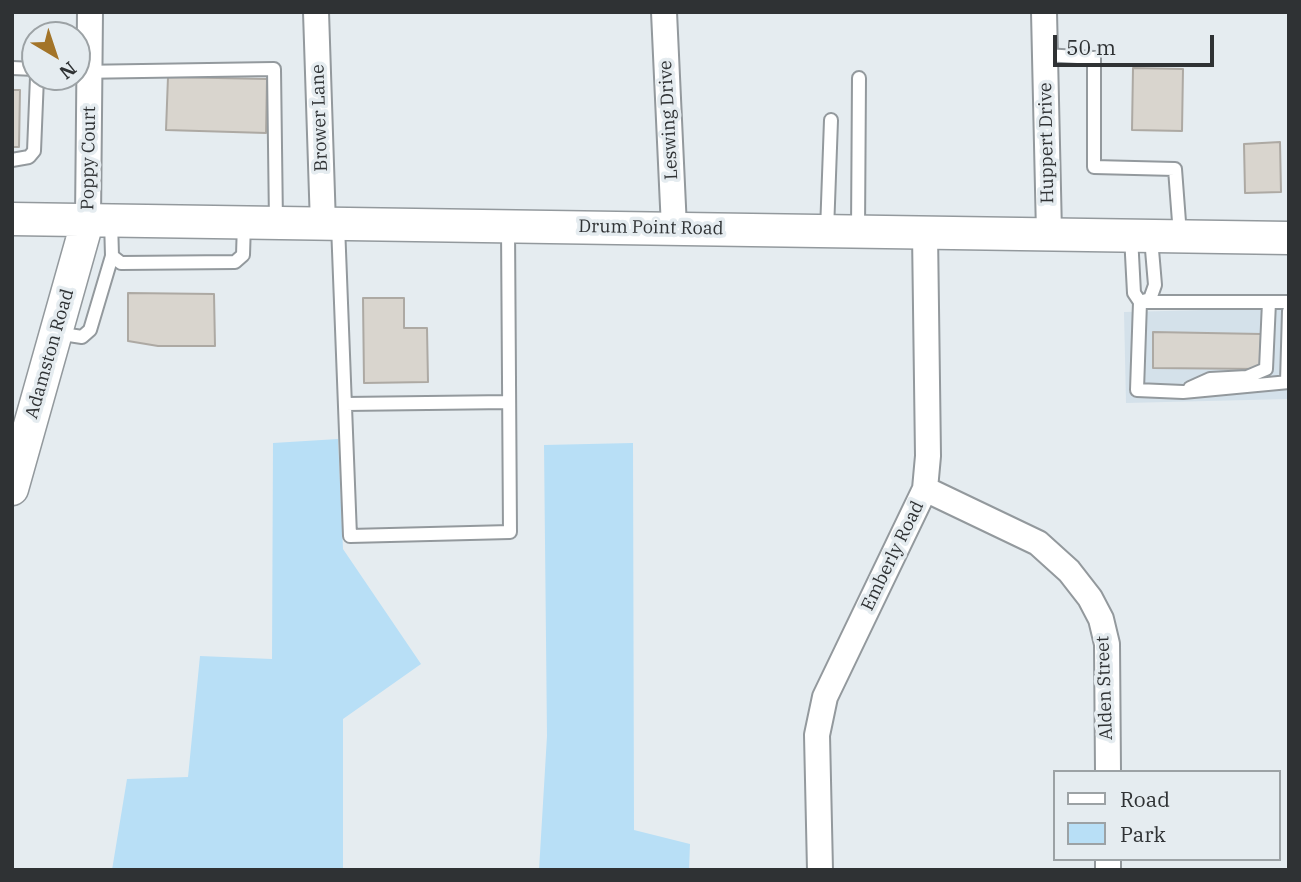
<!DOCTYPE html>
<html>
<head>
<meta charset="utf-8">
<style>
	body { margin:0 }
	#map { position:relative; width:1301px; height:882px; overflow:hidden; background:#e5ecf0; font-family:"IBM Plex Serif",serif }
	canvas { display:block }
	.frame { position:absolute; inset:0; border:14px solid #2f3234; pointer-events:none }
	.legend { position:absolute; left:1053px; top:770px; width:228px; height:91px; box-sizing:border-box; background:#e5ecf0; border:2px solid #9ca2a5; margin:0; padding:9px 12px; list-style:none; font-size:21px; color:#2f3234 }
	.legend li { display:flex; align-items:center; gap:14px; height:35px }
	.legend b { width:35px; border:2px solid #9ca2a5 }
	.north { position:absolute; left:21px; top:21px; width:70px; height:70px; box-sizing:border-box; background:#e5ecf0; border:2px solid #9ca2a5; border-radius:50%; rotate:141deg; font-size:19px; font-weight:700; line-height:28px; text-align:center; color:#2f3234 }
	.north::after { content:''; display:block; margin:auto; width:24px; height:32px; background:#a37428; clip-path:polygon(50% 0,100% 100%,50% 72%,0 100%) }
	.scale { position:absolute; left:1053px; top:35px; width:161px; height:32px; box-sizing:border-box; border:4px solid #2f3234; border-top:0; padding-left:9px; font-size:21px; line-height:24px; white-space:nowrap; color:#2f3234; -webkit-text-stroke:5px #e5ecf0; paint-order:stroke }
</style>
</head>
<body>
<div id="map">
<canvas width="1301" height="882"></canvas>
<div class="frame"></div>
<ul class="legend">
<li><b style="height:9px;background:#fff"></b>Road</li>
<li><b style="height:19px;background:#b8dff6"></b>Park</li>
</ul>
<div class="north">N</div>
<div class="scale">50 m</div>
</div>
<script>
const c = document.querySelector('canvas').getContext('2d');
c.lineJoin = 'round';
function fill(path, color) {
  c.fillStyle = color;
  c.fill(path, 'evenodd');
}
function shape(rows) {
  const path = new Path2D();
  for (const r of rows) {
    path.moveTo(r[0], r[1]);
    for (let i = 2; i < r.length; i += 2) path.lineTo(r[i], r[i + 1]);
  }
  return path;
}
function trace(path, color, width, dash) {
  c.strokeStyle = color;
  c.lineWidth = width;
  c.lineCap = dash ? 'butt' : 'round';
  c.setLineDash(dash || []);
  c.stroke(path);
}
function drawText(font, color, halo, rows, align = 'center') {
  c.font = font + ' "IBM Plex Serif",serif';
  c.lineWidth = 7;
  c.setLineDash([]);
  c.textBaseline = 'middle';
  c.strokeStyle = halo;
  c.fillStyle = color;
  for (const [text, x, y, turn = 0] of rows) {
    c.save();
    c.translate(x, y);
    c.rotate((+turn || 0) * Math.PI / 180);
    c.textAlign = isNaN(turn) ? turn : align;
    if (halo) c.strokeText(text, 0, 0);
    c.fillText(text, 0, 0);
    c.restore();
  }
}
fill(shape([
	[1289,308,1289,399,1126,403,1124,312]
]), '#d4e1ea');
fill(shape([
	[338,439,343,549,421,664,343,719,343,870,112,870,127,779,188,777,200,656,272,659,273,443],
	[633,443,634,830,690,844,689,870,539,870,547,736,544,445]
]), '#b8dff6');
const building = shape([
	[1133,68,1183,69,1182,131,1132,130,1133,68],
	[168,77,267,79,266,133,166,130,168,77],
	[12,90,20,90,19,147,12,147,12,90],
	[1280,142,1281,192,1245,193,1244,144,1280,142],
	[128,293,214,294,215,346,158,346,128,341,128,293],
	[363,298,404,298,404,328,427,328,428,382,364,383,363,298],
	[1153,332,1261,334,1260,369,1153,368,1153,332]
]);
fill(building, '#d9d5ce');
trace(building, '#ada9a3', 2);
const service = shape([
	[1045,55,1094,58,1094,167,1175,169,1180,235],
	[12,68,35,69],
	[77,72,274,69,276,223],
	[12,160,29,157,34,151,37,77],
	[111,220,112,256,121,263,235,262,243,255,244,223],
	[338,225,350,536,510,532,508,227],
	[827,231,831,120],
	[858,231,859,78],
	[1131,236,1134,293,1140,302,1137,390,1183,392,1289,382],
	[1140,302,1289,302],
	[1140,302,1150,299,1155,285,1151,238],
	[56,333,82,337,90,330,112,256],
	[1287,382,1289,311],
	[1190,388,1210,379,1247,377,1266,369,1269,302],
	[345,404,509,402]
]);
const minor = shape([
	[316,12,323,225],
	[664,12,674,228],
	[1044,12,1049,233],
	[88,219,90,12],
	[925,489,1038,543,1069,571,1090,598,1101,619,1107,644,1108,772],
	[1108,859,1108,870],
	[820,870,817,735,825,697,925,489,928,456,925,233]
]);
const tertiary = shape([
	[12,219,1289,238],
	[12,489,88,219]
]);
trace(service, '#93999d', 16);
trace(minor, '#93999d', 28);
trace(tertiary, '#93999d', 35);
trace(service, '#fff', 12);
trace(minor, '#fff', 24);
trace(tertiary, '#fff', 32);
drawText('18px', '#2f3234', '#e5ecf0', [
	["Brower Lane",320,118,-92],
	["Leswing Drive",669,120,-93],
	["Huppert Drive",1047,143,-91],
	["Poppy Court",89,158,-89],
	["Drum Point Road",651,228,1],
	["Adamston Road",50,354,-74],
	["Emberly Road",893,556,-64],
	["Alden Street",1105,688,-92]
]);
</script>
</body>
</html>
